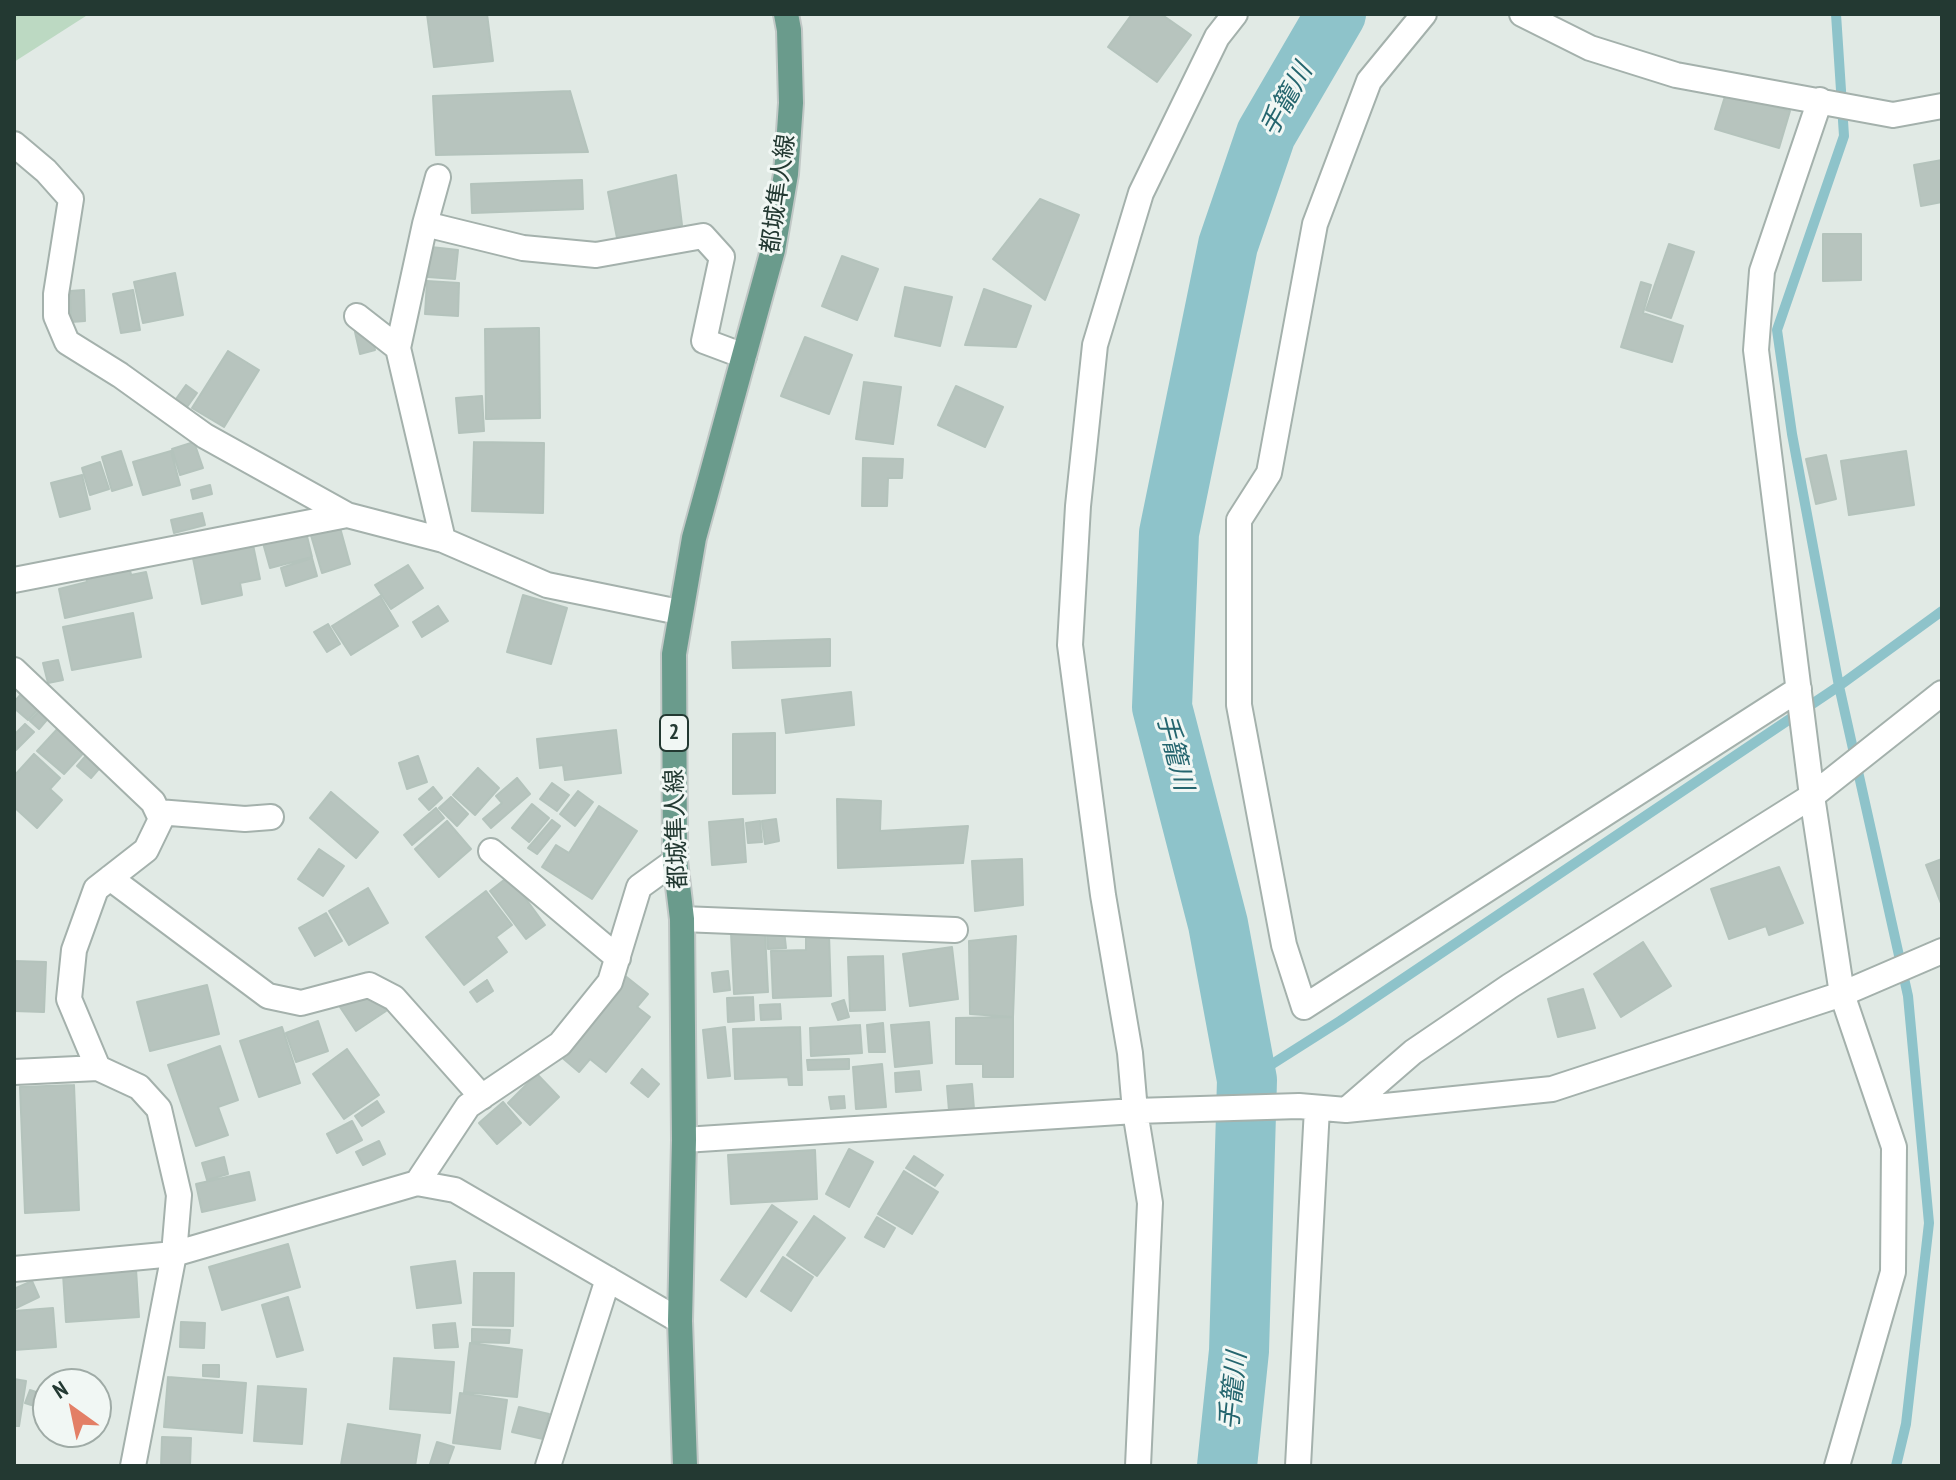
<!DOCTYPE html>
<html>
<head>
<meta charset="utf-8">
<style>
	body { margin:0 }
	#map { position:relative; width:1956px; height:1480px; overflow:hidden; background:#e1eae5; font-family:"PT Sans Narrow",sans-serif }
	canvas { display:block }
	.frame { position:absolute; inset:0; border:16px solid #233932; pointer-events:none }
	.north { position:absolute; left:32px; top:1368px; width:80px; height:80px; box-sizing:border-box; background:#f1f7f4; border:2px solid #9faba6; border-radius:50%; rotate:327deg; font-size:22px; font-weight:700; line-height:32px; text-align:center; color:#233932 }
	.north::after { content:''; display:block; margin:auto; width:28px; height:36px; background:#e37f66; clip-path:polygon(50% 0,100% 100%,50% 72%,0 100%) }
</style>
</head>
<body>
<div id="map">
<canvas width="1956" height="1480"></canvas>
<div class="frame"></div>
<div class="north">N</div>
</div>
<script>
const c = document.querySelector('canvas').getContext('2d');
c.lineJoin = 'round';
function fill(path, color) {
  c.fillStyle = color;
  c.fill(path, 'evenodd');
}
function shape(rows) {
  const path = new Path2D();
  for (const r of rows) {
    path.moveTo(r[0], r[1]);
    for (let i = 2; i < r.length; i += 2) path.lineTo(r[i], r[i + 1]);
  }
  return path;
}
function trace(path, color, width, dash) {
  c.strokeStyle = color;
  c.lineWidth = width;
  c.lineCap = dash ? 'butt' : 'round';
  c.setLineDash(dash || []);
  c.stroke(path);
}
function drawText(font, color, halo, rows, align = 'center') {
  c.font = font + ' "PT Sans Narrow","Noto Sans JP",sans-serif';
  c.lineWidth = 6;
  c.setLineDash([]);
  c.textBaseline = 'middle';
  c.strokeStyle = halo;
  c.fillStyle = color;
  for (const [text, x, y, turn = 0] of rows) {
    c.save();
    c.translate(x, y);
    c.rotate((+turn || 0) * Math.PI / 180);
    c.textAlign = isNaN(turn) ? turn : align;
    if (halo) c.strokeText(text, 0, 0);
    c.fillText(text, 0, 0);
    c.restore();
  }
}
fill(shape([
	[14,14,89,14,14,62]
]), '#bcd9c2');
trace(shape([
	[1836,14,1844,136,1777,330,1792,434,1839,686,1908,996,1929,1223,1906,1424,1896,1466],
	[1247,1080,1340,1021,1839,686,1942,611]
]), '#8ec3ca', 10);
trace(shape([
	[1227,1466,1239,1351,1247,1080,1218,924,1162,707,1169,533,1228,245,1266,134,1336,14]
]), '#8ec3ca', 60);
const building = shape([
	[427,14,487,14,493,61,434,67,427,14],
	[1132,14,1161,14,1191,35,1157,82,1108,47,1132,14],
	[570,91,588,152,436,155,433,96,570,91],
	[1726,93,1790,111,1779,148,1715,129,1726,93],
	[1942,160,1942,202,1921,206,1914,165,1942,160],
	[676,175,682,225,618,243,608,192,676,175],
	[582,180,583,209,472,213,471,184,582,180],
	[1040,199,1079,215,1045,300,993,259,1040,199],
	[1823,234,1861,234,1861,280,1823,281,1823,234],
	[1669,244,1694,252,1671,318,1646,310,1669,244],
	[431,247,458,250,455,279,428,277,431,247],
	[842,256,878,269,857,320,822,306,842,256],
	[175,273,183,315,143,323,134,282,175,273],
	[427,281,459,283,458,316,425,314,427,281],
	[1641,282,1651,285,1643,313,1683,326,1672,362,1621,347,1641,282],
	[905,287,952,297,940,346,895,336,905,287],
	[984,289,1031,306,1016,347,965,345,984,289],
	[84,290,85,321,71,322,70,291,84,290],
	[133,290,140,330,121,333,113,294,133,290],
	[370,328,375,350,360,354,355,332,370,328],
	[539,328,540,418,486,419,485,329,539,328],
	[805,337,852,355,829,414,781,396,805,337],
	[228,351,259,370,224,427,192,408,228,351],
	[864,382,901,387,893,444,856,439,864,382],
	[186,385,197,393,187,407,176,399,186,385],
	[956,386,1003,407,985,447,938,425,956,386],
	[482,396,484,431,459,433,456,398,482,396],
	[194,442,203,468,180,475,172,449,194,442],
	[474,442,544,443,543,513,472,511,474,442],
	[121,451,132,485,112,491,102,457,121,451],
	[171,451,180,485,143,495,133,462,171,451],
	[1906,451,1914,505,1849,515,1841,461,1906,451],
	[1826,455,1836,499,1816,504,1806,459,1826,455],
	[863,458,903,459,902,478,888,478,887,506,862,506,863,458],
	[100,462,109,489,90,495,82,468,100,462],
	[82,475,90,509,60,517,51,483,82,475],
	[210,485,212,494,193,499,191,490,210,485],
	[202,513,205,525,174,533,171,520,202,513],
	[339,524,350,564,322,573,310,532,339,524],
	[306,532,312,557,270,568,263,543,306,532],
	[252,540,260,579,240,583,242,595,202,604,192,553,252,540],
	[312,558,317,576,286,586,281,568,312,558],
	[128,560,131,575,146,572,152,598,65,618,59,589,87,582,85,571,128,560],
	[408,565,423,588,391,609,375,585,408,565],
	[523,595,567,608,551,664,507,652,523,595],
	[380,596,398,626,351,655,332,626,380,596],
	[438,606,448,621,422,637,413,622,438,606],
	[133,613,141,657,72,670,63,627,133,613],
	[328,624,340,644,327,652,314,632,328,624],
	[830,639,830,666,733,668,732,642,830,639],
	[58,660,63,680,48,683,43,663,58,660],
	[23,692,40,707,28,720,14,708,14,702,23,692],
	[851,692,854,725,786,733,782,700,851,692],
	[43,707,51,715,39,729,30,721,43,707],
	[25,724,34,732,16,750,14,735,25,724],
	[61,725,88,748,64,774,37,751,61,725],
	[616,730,621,773,565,780,563,765,540,768,537,739,616,730],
	[775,733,775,793,733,794,733,734,775,733],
	[90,751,104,763,91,778,77,766,90,751],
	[34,754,60,778,50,789,62,800,37,828,14,807,14,776,34,754],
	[418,756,427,782,407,789,399,763,418,756],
	[478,768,499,788,475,815,453,795,478,768],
	[517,778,530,794,491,828,483,819,502,803,496,796,517,778],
	[552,783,569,795,557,811,540,799,552,783],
	[433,787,442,798,429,810,419,799,433,787],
	[578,791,593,802,575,826,560,814,578,791],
	[331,792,378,832,356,858,310,818,331,792],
	[451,797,468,814,457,826,439,808,451,797],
	[837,799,881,801,880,831,968,826,963,863,838,868,837,799],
	[532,804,549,818,529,842,512,828,532,804],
	[599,806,637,831,592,899,542,867,556,845,569,853,599,806],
	[436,808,444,818,412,845,404,835,436,808],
	[743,819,746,862,712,865,709,822,743,819],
	[776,819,779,841,765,844,762,821,776,819],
	[552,820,560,826,537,854,528,848,552,820],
	[447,821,471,849,439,877,415,849,447,821],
	[760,821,762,842,748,843,746,823,760,821],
	[319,849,344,866,323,896,298,879,319,849],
	[1022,859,1023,905,975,911,972,861,1022,859],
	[1942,859,1942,906,1926,865,1942,859],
	[1779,867,1803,923,1769,935,1766,926,1729,939,1711,889,1779,867],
	[509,876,545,925,526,939,490,891,509,876],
	[368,888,388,923,349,945,329,911,368,888],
	[486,891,512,925,496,937,507,952,464,985,426,937,486,891],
	[326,913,342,941,315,956,299,928,326,913],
	[784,930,786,948,768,949,767,931,784,930],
	[765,932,768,992,734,994,731,933,765,932],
	[829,934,831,996,773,998,771,951,806,950,806,935,829,934],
	[1016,936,1013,1017,970,1014,969,941,1016,936],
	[1643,942,1671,986,1621,1017,1594,974,1643,942],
	[952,947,958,999,910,1006,903,954,952,947],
	[883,956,885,1010,850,1011,848,957,883,956],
	[14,961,46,962,44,1012,14,1011,14,961],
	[728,971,730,990,714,992,712,973,728,971],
	[624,975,648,994,637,1007,650,1017,606,1072,590,1059,579,1072,559,1055,624,975],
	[487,980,493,991,477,1002,470,992,487,980],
	[207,985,219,1034,150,1051,137,1002,207,985],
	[370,988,386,1011,356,1031,340,1007,370,988],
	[1583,989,1595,1028,1558,1037,1548,999,1583,989],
	[753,997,754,1020,728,1022,727,998,753,997],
	[844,1000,849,1017,838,1020,832,1004,844,1000],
	[780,1004,781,1019,761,1020,760,1005,780,1004],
	[1013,1017,1013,1077,983,1077,983,1064,956,1064,956,1018,1013,1017],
	[318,1021,328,1051,296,1062,286,1033,318,1021],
	[929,1022,932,1063,895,1067,891,1025,929,1022],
	[883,1023,885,1052,869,1052,867,1025,883,1023],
	[860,1025,862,1053,811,1056,810,1028,860,1025],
	[282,1027,300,1083,259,1097,240,1041,282,1027],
	[725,1027,730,1076,708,1078,703,1030,725,1027],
	[800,1027,802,1085,789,1085,788,1077,735,1079,733,1029,800,1027],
	[220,1046,238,1100,218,1107,228,1135,196,1146,168,1065,220,1046],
	[347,1049,379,1095,344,1119,313,1074,347,1049],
	[849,1059,849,1069,808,1070,807,1060,849,1059],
	[882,1064,886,1107,856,1109,853,1067,882,1064],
	[642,1069,659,1084,648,1097,631,1083,642,1069],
	[919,1071,921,1090,896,1092,895,1073,919,1071],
	[537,1074,559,1097,530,1125,508,1103,537,1074],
	[972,1084,974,1109,949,1111,947,1086,972,1084],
	[74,1085,79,1210,25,1213,20,1087,74,1085],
	[844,1096,845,1108,831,1109,829,1097,844,1096],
	[377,1101,384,1112,362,1126,355,1116,377,1101],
	[503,1102,521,1123,497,1144,479,1123,503,1102],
	[352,1121,362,1140,337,1153,327,1134,352,1121],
	[379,1141,385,1154,363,1165,356,1152,379,1141],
	[849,1149,873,1162,849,1207,826,1194,849,1149],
	[815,1150,817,1199,731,1204,728,1155,815,1150],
	[914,1156,943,1175,935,1186,906,1168,914,1156],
	[224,1157,228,1174,207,1180,202,1163,224,1157],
	[904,1171,938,1192,912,1234,878,1214,904,1171],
	[249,1172,255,1200,202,1212,196,1184,249,1172],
	[772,1205,797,1222,746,1297,721,1280,772,1205],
	[814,1216,845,1238,817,1276,787,1255,814,1216],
	[877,1217,895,1228,884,1247,865,1237,877,1217],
	[288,1244,300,1287,222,1310,209,1267,288,1244],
	[783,1257,813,1277,791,1311,761,1291,783,1257],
	[455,1261,461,1303,417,1308,411,1267,455,1261],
	[136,1269,139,1317,66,1322,63,1274,136,1269],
	[474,1273,514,1273,513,1326,473,1325,474,1273],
	[32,1281,39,1297,14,1309,14,1289,32,1281],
	[288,1297,303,1350,277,1357,262,1305,288,1297],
	[53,1308,56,1347,14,1350,14,1311,53,1308],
	[181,1322,205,1323,204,1348,180,1347,181,1322],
	[455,1323,458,1347,435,1348,433,1325,455,1323],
	[472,1329,510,1330,509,1343,472,1342,472,1329],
	[470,1343,522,1350,517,1397,464,1392,470,1343],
	[394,1358,454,1362,450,1413,390,1409,394,1358],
	[203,1365,219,1365,219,1377,203,1376,203,1365],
	[168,1377,246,1383,242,1433,164,1427,168,1377],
	[14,1379,26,1381,19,1426,14,1426,14,1379],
	[258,1386,306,1389,302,1444,254,1441,258,1386],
	[30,1390,48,1396,44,1409,25,1403,30,1390],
	[460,1393,507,1400,500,1449,453,1443,460,1393],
	[519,1407,549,1414,543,1439,512,1432,519,1407],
	[348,1424,420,1435,415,1466,341,1465,348,1424],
	[162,1437,191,1438,190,1466,161,1466,162,1437],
	[437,1442,454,1447,447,1466,430,1464,437,1442]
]);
fill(building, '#b7c4be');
trace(building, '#b4c3bc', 2);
const minor = shape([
	[1424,14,1369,81,1315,224,1269,473,1239,520,1239,705,1284,945,1304,1007,1799,689],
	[1522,14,1590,48,1676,75,1893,115,1942,106],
	[1820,100,1762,271,1756,350,1812,796,1842,994,1894,1147,1893,1272,1837,1466],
	[14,144,46,171,71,199,56,294,56,316,67,342,120,375,205,436,347,515],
	[425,224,438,177],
	[357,316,398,348],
	[443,540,398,348,425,224,523,248,596,255,703,236,722,257,704,341,744,356],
	[14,580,347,515,443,540,547,585,679,612],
	[14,670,153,802,161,819,146,850,96,889,74,950,69,999,98,1068,139,1087,159,1109,179,1195,174,1254,133,1466],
	[158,812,245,819,271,817],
	[491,851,618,958],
	[110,878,268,996,301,1003,369,985,394,998,482,1097],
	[682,919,955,930],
	[14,1072,98,1068],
	[1346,1110,1413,1052,1510,986,1812,796,1942,693],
	[684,1140,1135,1111,1299,1106,1346,1110,1552,1089,1842,994,1942,951],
	[417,1183,468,1106,560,1044,610,982,639,887,675,861],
	[14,1269,174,1254,417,1183,455,1190,680,1321],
	[548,1466,608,1279],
	[1138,1466,1150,1203,1135,1111,1130,1053,1103,895,1070,645,1078,506,1095,345,1141,193,1217,37,1235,14],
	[1298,1466,1317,1108]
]);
const major = shape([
	[685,1466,680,1321,684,1140,682,919,675,861,674,654,694,538,773,250,786,174,791,103,789,30,786,14]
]);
trace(minor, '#a4b1ac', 28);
trace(major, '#c1c8c6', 28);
trace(minor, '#fff', 24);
trace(major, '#6a9b8c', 24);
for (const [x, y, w] of [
	[674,733,28]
]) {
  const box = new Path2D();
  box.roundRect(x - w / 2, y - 18, w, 36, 6);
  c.fillStyle = '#f1f7f4';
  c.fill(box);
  trace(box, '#233932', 2);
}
drawText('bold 22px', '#233932', null, [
	["2",674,733]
]);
drawText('24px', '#233932', '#f1f7f4', [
	["都城隼人線",779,194,-82],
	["都城隼人線",677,829,-92]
]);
drawText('italic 26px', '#24656e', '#f1f7f4', [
	["手籠川",1287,100,-61],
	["手籠川",1174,752,76],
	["手籠川",1234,1391,-84]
]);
</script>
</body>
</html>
